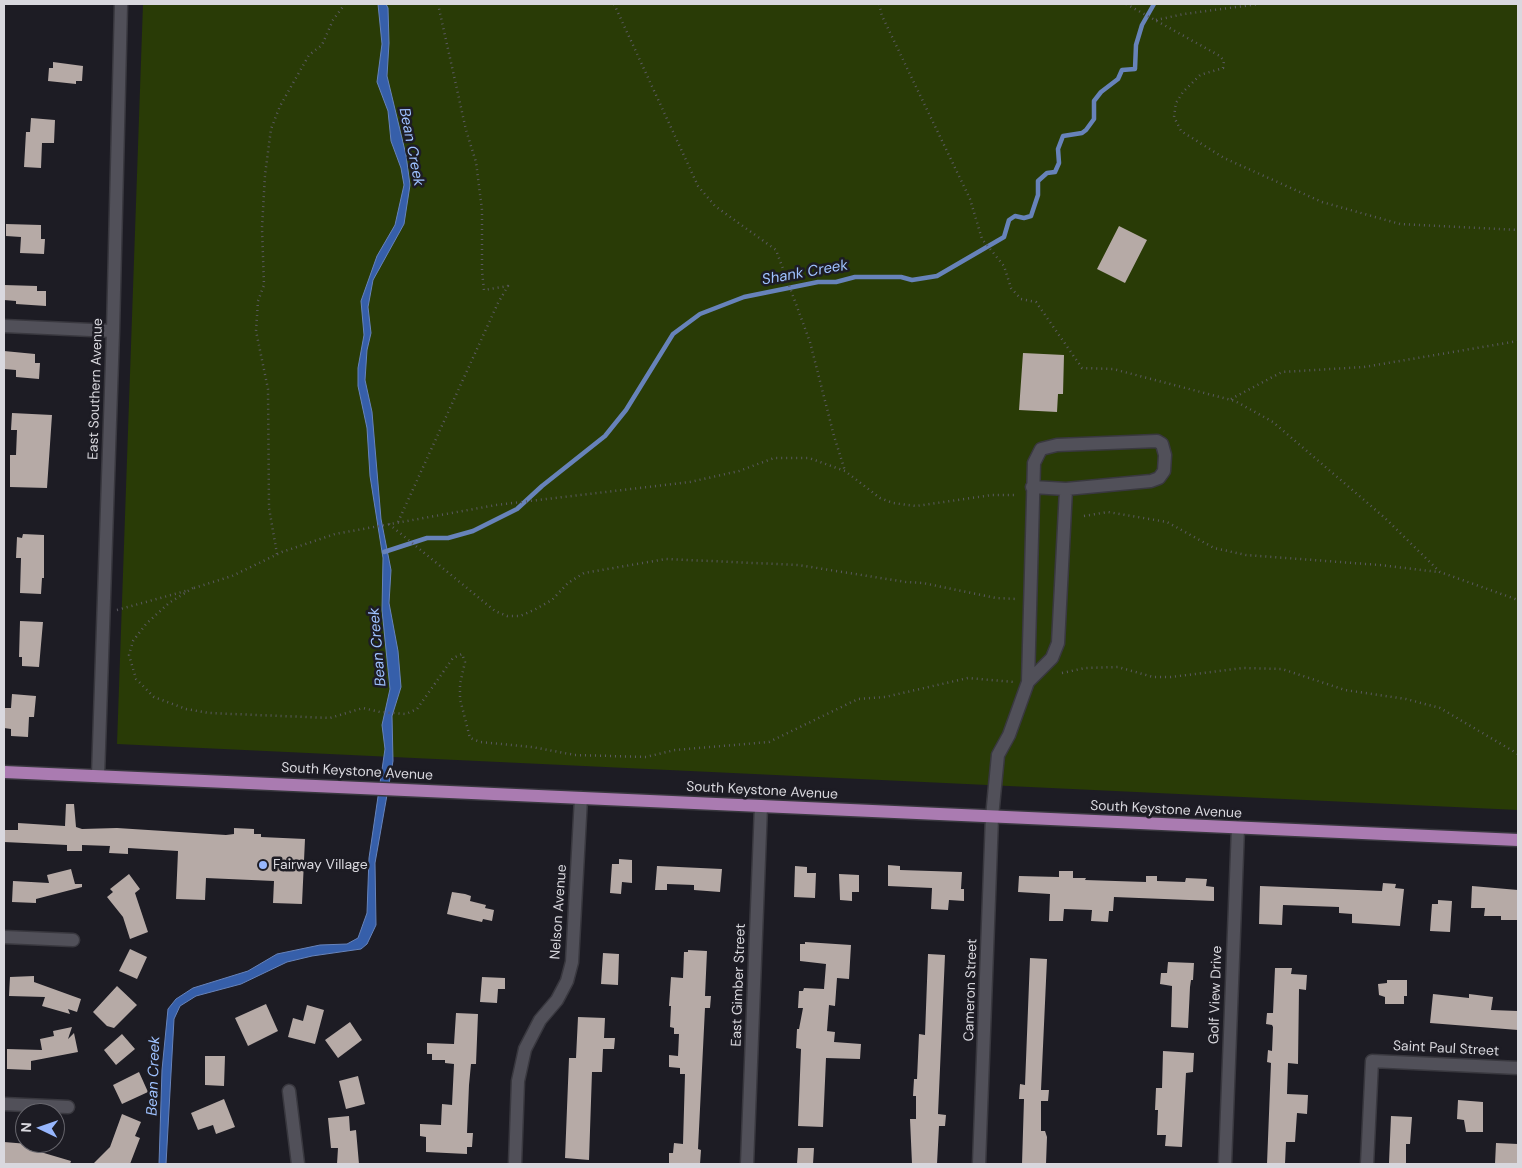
<!DOCTYPE html>
<html>
<head>
<meta charset="utf-8">
<style>
	body { margin:0 }
	#map { position:relative; width:1522px; height:1168px; overflow:hidden; background:#1d1c24; font-family:"DM Sans",sans-serif }
	canvas { display:block }
	.frame { position:absolute; inset:0; border:5px solid #d9d8de; pointer-events:none }
	.north { position:absolute; left:15px; top:1103px; width:50px; height:50px; box-sizing:border-box; background:#1d1c24; border:1px solid #68676e; border-radius:50%; rotate:273deg; font-size:14px; font-weight:700; line-height:20px; text-align:center; color:#d9d8de }
	.north::after { content:''; display:block; margin:auto; width:18px; height:22px; background:#97b6fd; clip-path:polygon(50% 0,100% 100%,50% 72%,0 100%) }
</style>
</head>
<body>
<div id="map">
<canvas width="1522" height="1168"></canvas>
<div class="frame"></div>
<div class="north">N</div>
</div>
<script>
const c = document.querySelector('canvas').getContext('2d');
c.lineJoin = 'round';
function fill(path, color) {
  c.fillStyle = color;
  c.fill(path, 'evenodd');
}
function shape(rows) {
  const path = new Path2D();
  for (const r of rows) {
    path.moveTo(r[0], r[1]);
    for (let i = 2; i < r.length; i += 2) path.lineTo(r[i], r[i + 1]);
  }
  return path;
}
function trace(path, color, width, dash) {
  c.strokeStyle = color;
  c.lineWidth = width;
  c.lineCap = dash ? 'butt' : 'round';
  c.setLineDash(dash || []);
  c.stroke(path);
}
function drawText(font, color, halo, rows, align = 'center') {
  c.font = font + ' "DM Sans",sans-serif';
  c.lineWidth = 5;
  c.setLineDash([]);
  c.textBaseline = 'middle';
  c.strokeStyle = halo;
  c.fillStyle = color;
  for (const [text, x, y, turn = 0] of rows) {
    c.save();
    c.translate(x, y);
    c.rotate((+turn || 0) * Math.PI / 180);
    c.textAlign = isNaN(turn) ? turn : align;
    if (halo) c.strokeText(text, 0, 0);
    c.fillText(text, 0, 0);
    c.restore();
  }
}
fill(shape([
	[143,4,1518,4,1518,810,117,744]
]), '#293b06');
const water = shape([
	[378,4,386,4,388,8,389,43,387,76,406,155,410,185,404,224,373,280,368,307,371,333,367,350,365,380,372,412,381,519,391,570,389,603,398,651,401,687,392,716,393,761,375,863,376,925,367,944,361,949,312,956,287,962,241,984,196,996,180,1006,174,1019,166,1164,159,1164,162,1070,168,1009,176,999,193,988,248,971,277,954,320,945,347,944,358,938,367,913,369,858,385,749,382,725,390,689,382,610,383,558,370,476,367,428,358,386,358,368,364,335,361,301,377,256,395,225,404,185,401,168,391,141,388,111,377,82,382,44,378,4]
]);
fill(water, '#365faa');
trace(water, '#6783ba', 1);
trace(shape([
	[384,552,427,538,448,538,473,531,517,509,542,486,605,436,626,410,673,334,700,314,744,297,818,282,836,282,855,277,901,277,912,280,937,276,1004,237,1009,220,1015,216,1024,218,1031,216,1038,195,1038,181,1047,173,1055,172,1059,163,1058,149,1063,136,1082,133,1086,130,1094,119,1094,101,1101,92,1118,79,1122,70,1135,69,1136,45,1142,25,1154,4]
]), '#6783ba', 4.5);
fill(shape([
	[53,62,83,66,82,81,76,81,76,84,48,81,49,68,53,68],
	[31,118,55,120,54,143,42,143,41,168,24,167,26,132,30,132],
	[6,224,41,225,41,239,45,239,44,254,20,253,21,237,6,236],
	[1119,226,1147,240,1125,283,1097,269],
	[4,285,37,286,37,291,46,291,46,306,16,304,16,301,4,300],
	[4,351,35,354,35,363,40,363,39,379,16,377,16,370,4,369],
	[1023,353,1064,355,1063,394,1058,394,1057,412,1019,410],
	[12,413,52,415,47,488,10,487,10,455,16,455,17,430,11,430],
	[23,534,44,535,44,578,42,578,41,594,20,593,21,558,16,558,17,537,22,538],
	[20,621,43,622,39,667,22,666,22,657,19,657],
	[12,694,36,696,34,717,29,717,28,737,11,736,11,729,4,728,4,708,11,708],
	[66,804,74,804,76,827,82,829,117,828,226,835,234,834,234,828,254,829,254,834,261,834,261,837,305,839,302,904,273,903,274,881,206,878,205,900,176,899,178,851,128,848,128,854,109,853,110,846,82,845,82,851,67,851,67,845,4,842,4,830,18,830,18,823,65,826],
	[619,859,632,860,632,883,622,882,621,894,610,893,612,864,619,864],
	[888,865,900,866,900,870,962,872,961,889,964,889,964,901,949,900,948,910,931,909,932,888,888,886],
	[657,866,722,869,720,892,694,890,694,885,667,884,667,890,655,890],
	[795,866,807,867,807,873,816,873,815,898,794,897],
	[71,869,75,884,82,884,82,887,36,899,36,903,12,902,13,881,49,883,47,875],
	[1059,871,1073,871,1073,878,1086,878,1085,880,1146,882,1146,876,1157,876,1157,881,1185,882,1186,878,1207,879,1206,886,1214,887,1214,901,1114,897,1113,911,1109,911,1108,922,1091,921,1092,910,1064,909,1063,921,1049,921,1050,894,1018,892,1019,876,1059,877],
	[129,874,140,889,135,893,148,932,130,939,123,917,107,897,113,892,110,889],
	[839,874,859,875,859,892,852,892,852,901,840,900],
	[1383,883,1396,884,1395,888,1404,889,1400,926,1352,923,1352,914,1339,913,1339,907,1283,905,1282,925,1259,924,1260,886,1382,891],
	[1472,886,1518,890,1518,920,1501,920,1501,916,1484,916,1485,908,1471,908],
	[452,892,465,894,471,896,470,901,486,905,485,908,494,910,492,921,483,919,482,922,447,914],
	[1438,900,1452,901,1450,932,1430,931,1432,904,1438,904],
	[805,942,851,945,849,979,837,978,835,1006,829,1005,827,1031,835,1032,834,1042,861,1044,860,1059,826,1058,823,1127,798,1126,801,1049,796,1048,797,1029,799,1029,803,1008,798,1008,799,991,803,991,804,988,824,989,826,964,800,961,800,944,805,944],
	[130,949,147,957,137,979,119,971],
	[688,950,707,951,705,996,711,996,710,1008,705,1008,698,1149,701,1150,700,1164,669,1164,669,1153,673,1153,674,1143,683,1144,685,1074,680,1074,680,1068,669,1067,669,1055,678,1056,679,1034,674,1034,674,1028,670,1027,671,1006,669,1006,671,977,683,978,684,952,688,952],
	[603,953,619,954,618,985,601,984],
	[928,954,945,955,938,1114,946,1115,945,1126,939,1126,937,1164,912,1164,910,1119,916,1119,916,1096,913,1096,914,1079,917,1079,919,1034,925,1035],
	[1030,958,1047,959,1041,1090,1049,1090,1048,1101,1041,1101,1041,1131,1045,1131,1047,1137,1046,1164,1022,1164,1024,1099,1019,1099,1020,1084,1025,1085],
	[1168,962,1194,963,1193,980,1191,980,1190,987,1188,1028,1171,1027,1172,986,1160,984,1161,973,1167,973],
	[1275,968,1292,968,1291,974,1307,975,1306,990,1299,989,1298,1064,1288,1063,1287,1094,1308,1095,1307,1114,1297,1113,1295,1142,1286,1142,1285,1164,1267,1164,1271,1063,1267,1062,1268,1050,1272,1051,1273,1027,1272,1025,1266,1024,1267,1013,1273,1013],
	[34,976,34,982,81,999,77,1012,68,1009,70,1014,42,1006,45,997,9,996,10,977],
	[482,977,505,978,505,989,498,989,497,1003,480,1002],
	[1387,980,1407,980,1407,996,1404,996,1404,1004,1385,1004,1385,997,1379,995,1378,984,1387,983],
	[117,986,137,1005,114,1028,107,1026,93,1012],
	[1433,994,1469,998,1469,994,1493,997,1491,1010,1518,1011,1518,1030,1430,1023],
	[266,1004,278,1031,248,1046,235,1018],
	[307,1005,324,1010,315,1044,288,1037,293,1018,303,1021],
	[456,1013,478,1014,476,1064,471,1064,469,1085,467,1133,473,1133,472,1147,467,1147,467,1154,426,1152,426,1137,420,1136,420,1124,441,1125,442,1104,452,1105,454,1064,445,1063,445,1060,432,1060,432,1054,427,1054,427,1043,454,1044],
	[578,1017,605,1018,604,1038,615,1038,614,1049,603,1049,602,1072,592,1072,589,1160,565,1158,569,1058,576,1058],
	[350,1022,362,1040,338,1058,325,1040],
	[72,1027,68,1039,74,1033,78,1052,31,1061,31,1070,7,1069,7,1049,42,1050,40,1039,54,1036,53,1031],
	[122,1034,135,1049,116,1065,104,1050],
	[1163,1051,1194,1053,1193,1072,1186,1073,1182,1147,1165,1146,1166,1135,1157,1135,1158,1110,1155,1110,1156,1088,1162,1088],
	[205,1056,225,1056,224,1086,205,1085],
	[139,1072,148,1092,122,1104,113,1085],
	[358,1076,365,1104,346,1109,339,1081],
	[224,1099,235,1127,216,1134,213,1125,198,1130,191,1113],
	[1458,1100,1483,1102,1483,1132,1466,1132,1464,1120,1457,1119],
	[122,1114,141,1122,135,1136,140,1138,130,1164,93,1164,110,1147],
	[349,1116,350,1131,356,1130,359,1164,337,1164,338,1148,331,1148,328,1118],
	[1391,1116,1412,1117,1410,1144,1406,1144,1406,1164,1389,1163],
	[4,1142,28,1144,27,1148,71,1161,70,1164,4,1164],
	[1496,1143,1518,1144,1518,1164,1495,1164],
	[798,1148,814,1148,813,1164,797,1164]
]), '#b6aaa6');
const minor = shape([
	[4,326,113,331],
	[1032,487,1066,489],
	[98,776,113,331,121,4],
	[4,937,73,940],
	[289,1091,298,1164],
	[4,1104,68,1107],
	[515,1164,518,1081,525,1049,540,1020,557,1000,567,981,572,962,581,798],
	[747,1164,761,806],
	[979,1164,992,817,998,755,1009,735,1028,682,1034,463,1041,449,1057,445,1157,441,1162,444,1165,455,1164,471,1159,478,1151,481,1066,489,1058,643,1052,658,1028,682],
	[1225,1164,1238,828],
	[1367,1164,1372,1061,1518,1068]
]);
const major = shape([
	[4,772,1518,840]
]);
trace(minor, '#39383f', 15);
trace(major, '#39383f', 15);
trace(shape([
	[614,4,698,186,715,206,776,250,810,342,834,436,845,471],
	[879,4,882,16,970,199,982,239,1004,266,1011,288,1021,299,1036,302,1082,368,1113,369,1235,401,1273,422,1385,518,1440,572,1518,600],
	[1126,4,1220,56,1224,61,1223,68,1200,75,1183,92,1176,103,1174,117,1181,131,1224,158,1322,202,1400,224,1518,230],
	[1156,20,1184,14,1259,4],
	[1231,399,1282,372,1364,367,1518,341],
	[1084,516,1108,512,1167,522,1214,548,1246,555,1380,565,1438,572],
	[398,522,498,303,508,286,484,290,482,271,482,210,476,162,466,130,438,4],
	[389,524,495,611,507,616,520,616,534,610,552,600,568,583,584,573,666,559,798,565,906,582,923,583,996,598,1017,599],
	[277,554,269,508,268,389,256,331,258,301,264,285,262,228,265,175,271,129,280,106,309,55,322,45,333,20,345,4],
	[193,588,169,603,146,624,133,641,129,655,136,679,154,697,186,709,209,713,330,718,363,708,380,712,406,714,417,709,453,658,462,654,465,662,460,684,460,699,470,738,480,742,532,747,575,755,646,757,675,750,769,742,858,699,885,697,968,678,1014,682],
	[194,588,232,576,282,552,335,534,496,505,690,482,739,471,774,458,809,458,845,471,880,498,893,503,916,506,992,495,1016,495],
	[117,610,189,590],
	[1062,673,1085,668,1118,667,1153,677,1171,677,1243,668,1282,669,1345,690,1406,699,1440,708,1518,754]
]), '#5a5960', 2.5, [1, 4]);
trace(minor, '#515059', 12);
trace(major, '#aa7bb1', 12);
for (const [x, y, r, color] of [
	[263,865,5,"#97b6fd"]
]) {
  const dot = new Path2D();
  dot.arc(x, y, r, 0, 2 * Math.PI);
  c.fillStyle = color;
  c.fill(dot);
  trace(dot, '#1d1c24', 2);
}
drawText('14px', '#d9d8de', '#1d1c24', [
	["East Southern Avenue",96,389,-88],
	["South Keystone Avenue",357,772,3],
	["South Keystone Avenue",762,791,3],
	["South Keystone Avenue",1166,810,3],
	["Nelson Avenue",559,912,-86],
	["East Gimber Street",739,985,-88],
	["Cameron Street",971,990,-88],
	["Golf View Drive",1216,995,-88],
	["Saint Paul Street",1446,1049,3]
]);
drawText('14px', '#d9d8de', '#1d1c24', [
	["Fairway Village",273,865]
], 'left');
drawText('italic 15px', '#9ec1fe', '#1d1c24', [
	["Bean Creek",411,147,79],
	["Shank Creek",805,273,-10],
	["Bean Creek",378,647,-95],
	["Bean Creek",154,1076,-88]
]);
</script>
</body>
</html>
